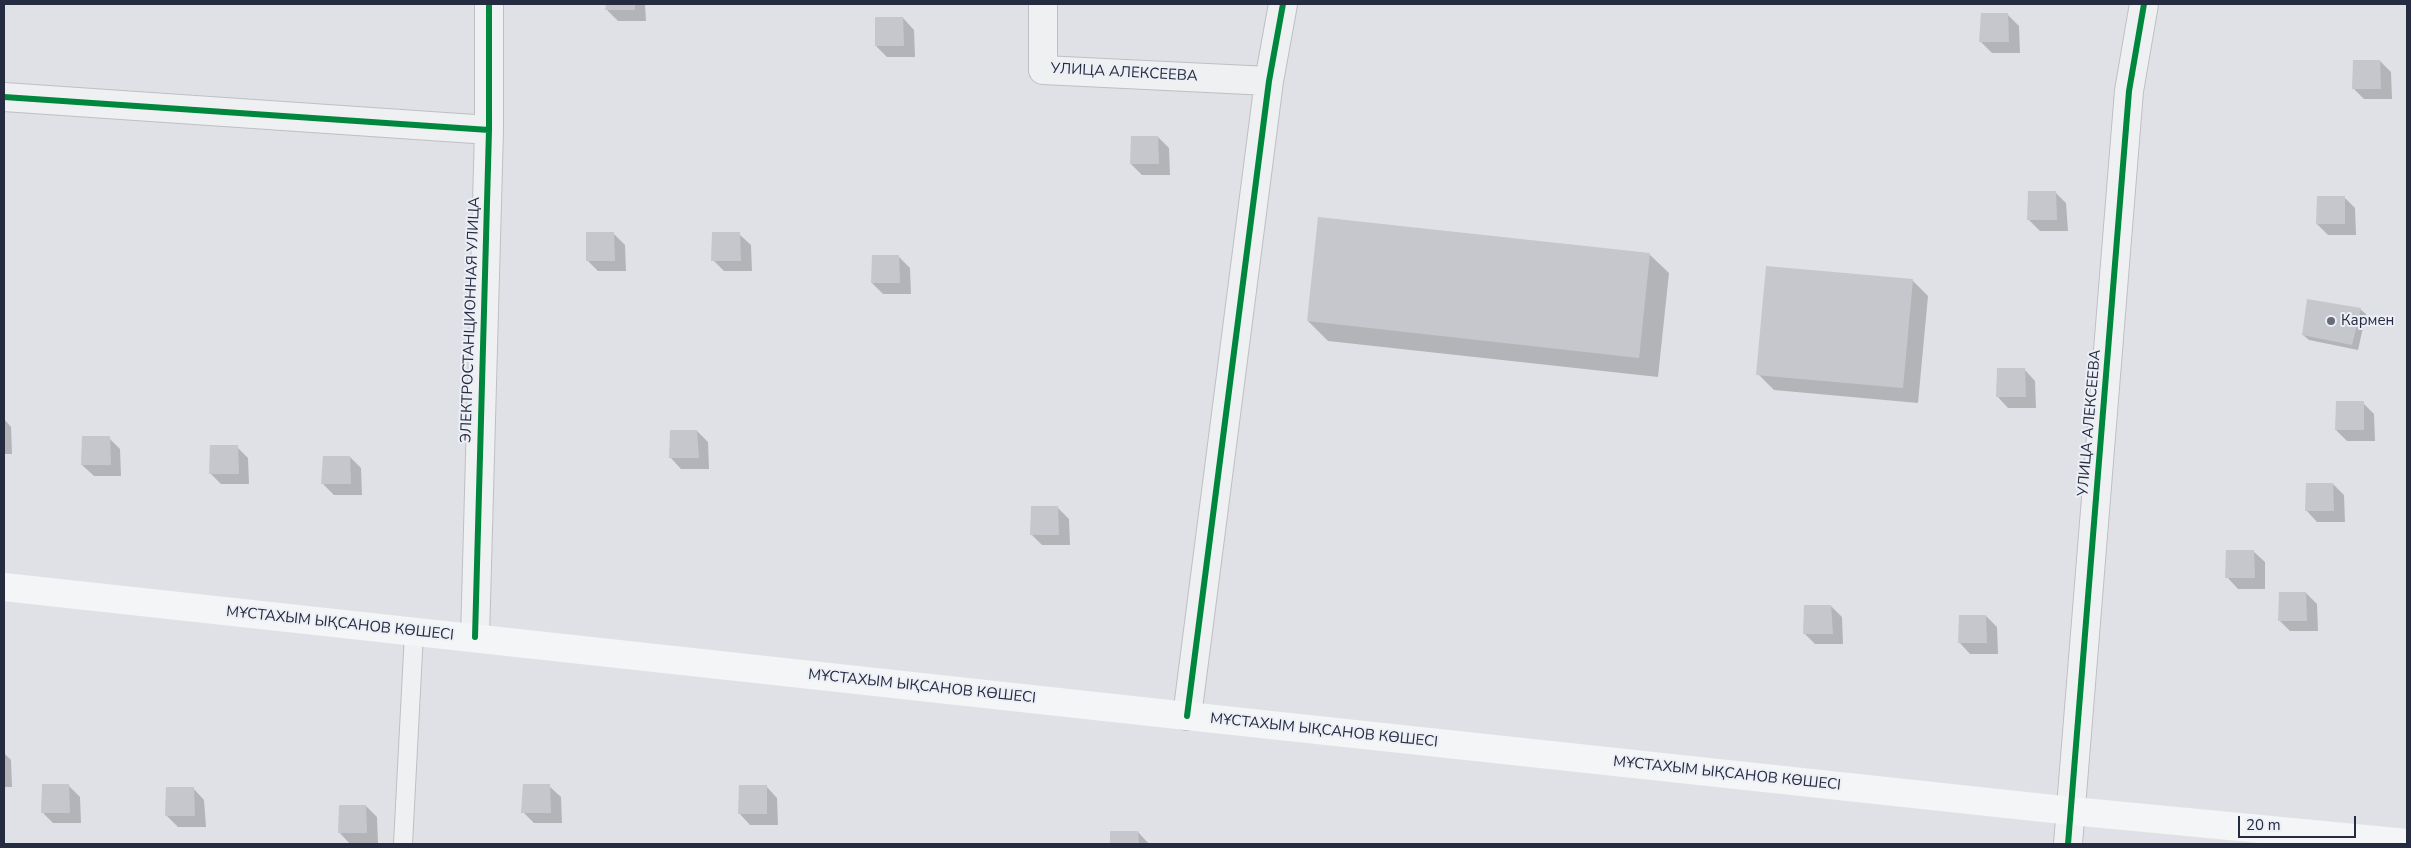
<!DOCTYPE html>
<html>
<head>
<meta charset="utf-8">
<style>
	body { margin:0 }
	#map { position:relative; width:2411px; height:848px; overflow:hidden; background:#e0e1e6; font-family:"Nunito Sans",sans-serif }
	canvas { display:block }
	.frame { position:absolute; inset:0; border:5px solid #252b40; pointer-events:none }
	.scale { position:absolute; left:2238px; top:816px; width:118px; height:22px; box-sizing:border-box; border:2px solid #252b40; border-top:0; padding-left:6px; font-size:15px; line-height:18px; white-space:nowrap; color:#252b40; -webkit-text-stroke:4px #edeff6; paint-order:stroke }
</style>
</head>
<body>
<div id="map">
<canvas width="2411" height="848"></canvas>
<div class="frame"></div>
<div class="scale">20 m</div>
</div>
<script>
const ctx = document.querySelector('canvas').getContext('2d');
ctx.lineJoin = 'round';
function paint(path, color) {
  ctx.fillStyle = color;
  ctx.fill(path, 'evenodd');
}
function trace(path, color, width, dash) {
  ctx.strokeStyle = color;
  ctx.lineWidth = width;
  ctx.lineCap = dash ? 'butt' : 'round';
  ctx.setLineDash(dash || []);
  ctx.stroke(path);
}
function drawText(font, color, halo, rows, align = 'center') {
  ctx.font = font + ' "Nunito Sans",sans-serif';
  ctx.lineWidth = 4;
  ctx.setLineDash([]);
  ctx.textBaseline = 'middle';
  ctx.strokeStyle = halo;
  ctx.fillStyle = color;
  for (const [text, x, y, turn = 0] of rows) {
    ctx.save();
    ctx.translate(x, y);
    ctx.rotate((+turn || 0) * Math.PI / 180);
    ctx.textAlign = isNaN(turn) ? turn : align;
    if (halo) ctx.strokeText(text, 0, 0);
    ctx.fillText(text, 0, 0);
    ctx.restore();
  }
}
paint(new Path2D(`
	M607,4H645L646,21H618L607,10Z
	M2008,15L2019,26L2020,53H1992L1981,42Z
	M903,18L914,30L915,57H887L876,46Z
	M2380,61L2391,72L2392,99H2364L2353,88Z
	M1158,137L1169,148L1170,175H1142L1131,164Z
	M2055,192L2066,203L2068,231H2040L2028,219Z
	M2344,197L2355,208L2356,235H2328L2317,224Z
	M614,234L625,245L626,271H598L587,260Z
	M739,234L751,245L752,271H724L713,260Z
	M1649,254L1669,273L1658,377L1328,341L1308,321Z
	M899,257L910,268L911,294H883L872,283Z
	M1912,280L1928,296L1918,403L1774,390L1758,374Z
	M2360,309L2366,314L2358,350L2309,340L2303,335Z
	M2024,369L2035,381L2036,408H2008L1997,396Z
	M2363,403L2374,414L2375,441H2347L2336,430Z
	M4,419L11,427L12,454H4Z
	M697,431L708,442L709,469H681L670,457Z
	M109,438L120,449L121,476H94L82,465Z
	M237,447L248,458L249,484H221L210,473Z
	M350,457L361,468L362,495H334L323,484Z
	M2333,484L2344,495L2345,522H2317L2306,510Z
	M1058,508L1069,519L1070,545H1042L1031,534Z
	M2253,551L2265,562V589H2238L2227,577Z
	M2306,593L2317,604L2318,631H2290L2279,620Z
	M1831,606L1842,617L1843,644H1815L1804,633Z
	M1986,616L1997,627L1998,654H1970L1959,642Z
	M4,753L11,760L12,787H4Z
	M69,786L80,797L81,823H53L42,812Z
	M549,786L561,797L562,823H534L523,812Z
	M766,786L777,798L778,825H750L739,813Z
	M193,788L204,800L206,827H178L166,815Z
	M366,806L377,817L378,844H350L339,832Z
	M1112,832H1138L1149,844H1111Z`), '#0003');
paint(new Path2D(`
	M606,4H635V10H605Z
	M1981,13H2008L2009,42H1979Z
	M875,17H903L904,46H875Z
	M2353,60H2380L2381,89H2352Z
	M1131,136H1158L1159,164H1130Z
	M2028,191H2056L2057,220H2027Z
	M2317,196H2345V224H2316Z
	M1318,217L1650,253L1639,358L1307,321Z
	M586,232H614L615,261H586Z
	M712,232H740L741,261H711Z
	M872,255H899L900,283H871Z
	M1766,266L1913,279L1903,388L1756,375Z
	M2307,299L2361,308L2352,345L2302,335Z
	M1997,368H2025L2026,397H1996Z
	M2336,401H2364V430H2335Z
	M670,430H697L699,458H669Z
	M82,436H110L111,465H81Z
	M210,445H238L239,474H209Z
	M323,456H350L351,484H321Z
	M2306,483H2333L2334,511H2305Z
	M1031,506H1058L1059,535H1030Z
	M2226,550H2254L2255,578H2225Z
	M2279,592H2306L2307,621H2278Z
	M1804,605H1831L1833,634H1803Z
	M1959,615H1986L1987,643H1958Z
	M42,784H69L70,813H41Z
	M523,784H550L551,813H521Z
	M739,785H767V814H738Z
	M166,787H194L195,816H165Z
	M339,805H366L367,833H338Z
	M1110,831H1138L1139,844H1110Z`), '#c6c7cd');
const service = new Path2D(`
	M403,844L414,633`);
const minor = new Path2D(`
	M1043,4V70L1269,81
	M4,97L489,130
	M475,637L489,130V4
	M1187,716L1269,81L1283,4
	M2068,844L2129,91L2144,4`);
trace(service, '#bebfc4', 20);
trace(minor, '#bebfc4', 30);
trace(service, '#eff0f2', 18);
trace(minor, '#eff0f2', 28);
trace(new Path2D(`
	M4,587L1187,716L2072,811L2407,843`), '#f4f5f6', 28);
trace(new Path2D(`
	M4,97L489,130
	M475,637L489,130V4
	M1187,716L1269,81L1283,4
	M2068,844L2129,91L2144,4`), '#00873e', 6);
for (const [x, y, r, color] of [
	[2331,321,5,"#666b7a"]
]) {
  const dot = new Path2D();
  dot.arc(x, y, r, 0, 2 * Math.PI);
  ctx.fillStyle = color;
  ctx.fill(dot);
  trace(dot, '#edeff6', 2);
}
drawText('15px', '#252b40', '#edeff6', [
	["УЛИЦА АЛЕКСЕЕВА",1124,73,3],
	["ЭЛЕКТРОСТАНЦИОННАЯ УЛИЦА",471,320,-88],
	["УЛИЦА АЛЕКСЕЕВА",2090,423,-85],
	["МҰСТАХЫМ ЫҚСАНОВ КӨШЕСІ",340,624,6],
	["МҰСТАХЫМ ЫҚСАНОВ КӨШЕСІ",922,687,6],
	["МҰСТАХЫМ ЫҚСАНОВ КӨШЕСІ",1324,731,6],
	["МҰСТАХЫМ ЫҚСАНОВ КӨШЕСІ",1727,774,6]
]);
drawText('15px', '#252b40', '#edeff6', [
	["Кармен",2341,321]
], 'left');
</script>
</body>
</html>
